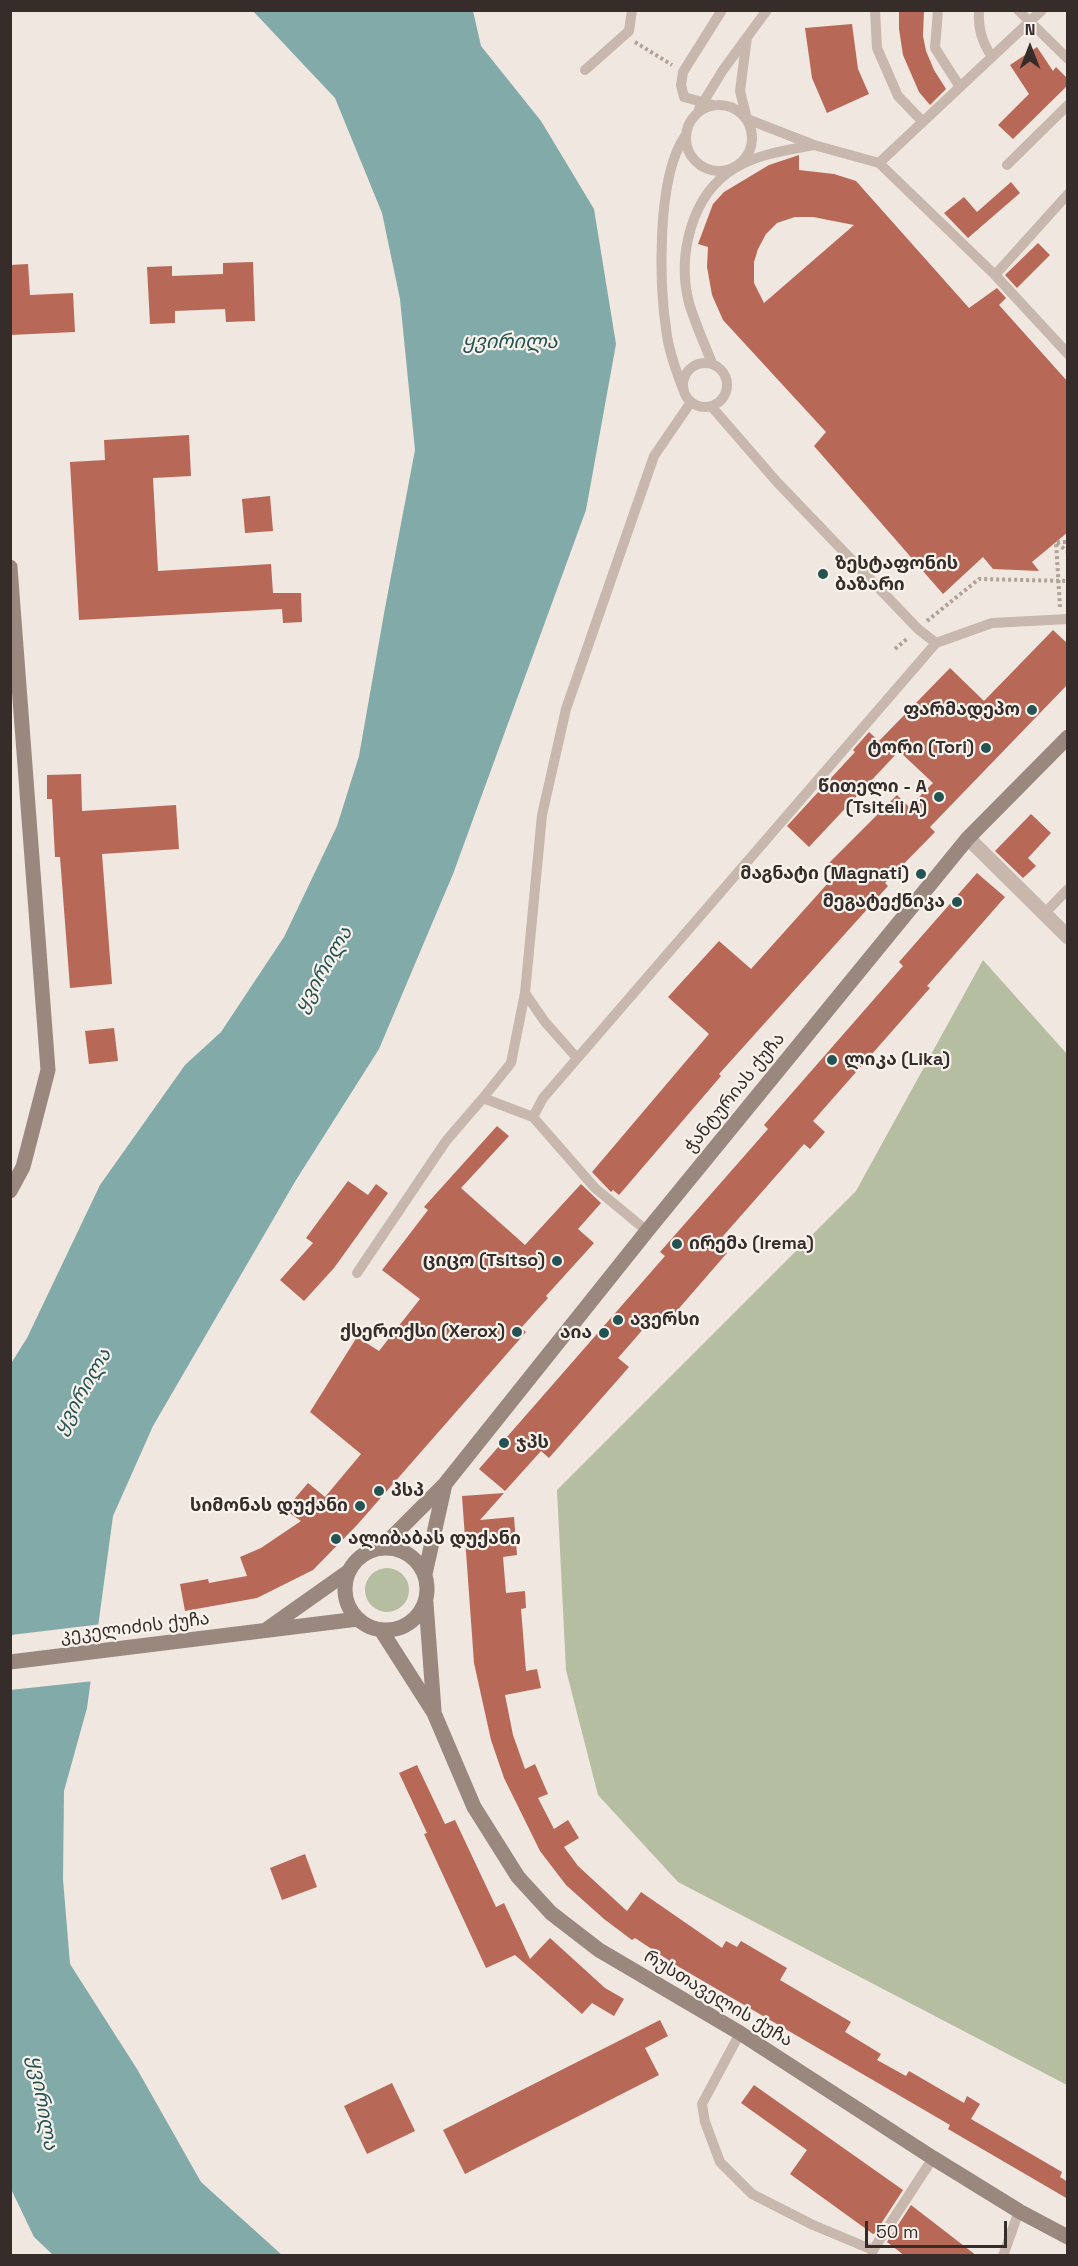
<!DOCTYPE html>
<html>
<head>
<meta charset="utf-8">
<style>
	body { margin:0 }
	#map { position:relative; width:1078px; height:2266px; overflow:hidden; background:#f0e7e0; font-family:"Space Grotesk",sans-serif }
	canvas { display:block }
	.frame { position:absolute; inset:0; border:12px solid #362d2a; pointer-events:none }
	.north { position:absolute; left:1000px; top:18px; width:60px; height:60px; -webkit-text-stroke:4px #f8f2ec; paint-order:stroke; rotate:0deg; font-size:16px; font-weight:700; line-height:24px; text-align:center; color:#362d2a }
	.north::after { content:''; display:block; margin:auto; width:21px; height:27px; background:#362d2a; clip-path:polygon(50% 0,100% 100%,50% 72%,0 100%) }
	.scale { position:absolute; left:865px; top:2221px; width:142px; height:27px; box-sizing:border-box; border:3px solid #362d2a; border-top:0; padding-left:8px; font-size:18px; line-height:21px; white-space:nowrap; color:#362d2a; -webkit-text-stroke:4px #f8f2ec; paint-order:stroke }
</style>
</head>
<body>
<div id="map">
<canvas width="1078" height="2266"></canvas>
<div class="frame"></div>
<div class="north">N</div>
<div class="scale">50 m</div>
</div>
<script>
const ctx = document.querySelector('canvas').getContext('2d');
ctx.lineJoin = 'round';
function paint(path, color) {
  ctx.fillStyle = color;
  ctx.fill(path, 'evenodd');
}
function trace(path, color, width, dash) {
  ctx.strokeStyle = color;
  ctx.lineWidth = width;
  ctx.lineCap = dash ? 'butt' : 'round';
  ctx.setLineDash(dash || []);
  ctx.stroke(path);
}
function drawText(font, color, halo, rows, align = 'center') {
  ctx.font = font + ' "Space Grotesk","Noto Sans Georgian",sans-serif';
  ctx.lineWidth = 4.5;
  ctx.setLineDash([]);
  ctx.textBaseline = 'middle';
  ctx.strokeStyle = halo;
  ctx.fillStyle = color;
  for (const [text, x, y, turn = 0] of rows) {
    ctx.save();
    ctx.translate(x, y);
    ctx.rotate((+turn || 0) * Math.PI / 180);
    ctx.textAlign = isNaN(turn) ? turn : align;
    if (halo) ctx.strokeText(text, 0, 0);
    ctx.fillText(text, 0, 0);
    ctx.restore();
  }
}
paint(new Path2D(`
	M983,960L1067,1054V2085L678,1882L598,1795L566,1670L557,1490L856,1191Z
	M365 1590a22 22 0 1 1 44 0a22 22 0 1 1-44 0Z`), '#b6bea1');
paint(new Path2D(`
	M253,11H473L481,46L541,121L594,209L616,344L586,510L453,874L379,1049L296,1180L153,1426L113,1516L87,1708L64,1791L63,1879L70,1964L137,2069L201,2182L282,2255H53L34,2237L11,2189L10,1365L27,1338L100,1185L185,1065L221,1032L284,937L337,826L359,756L385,608L415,450L400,299L382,213L335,98Z`), '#82aaa9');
paint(new Path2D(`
	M102,1624L94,1681L10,1690L11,1635Z`), '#f0e7e0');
paint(new Path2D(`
	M899,10H924L923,36L926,51L934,70L946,89L930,105L919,92L903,55L899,29Z
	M852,24L858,69L869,94L827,113L812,78L805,28Z
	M1037,47L1053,71L1056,67L1068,79V85L1013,139L998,125L1029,94L1010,65Z
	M799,155V170L834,174L856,181L969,308L997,288L1006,298L999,305L1068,382V532L1032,562L1039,571L993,569L983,557L943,594L814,446L826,432L723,320L712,295L707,267L708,247L698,244L713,204L724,192L769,165ZM795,217H813L854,225L764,303L754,283V262L758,249L766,234L777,223Z
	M1011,182L1020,193L968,238L944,213L964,197L977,212Z
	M1038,243L1050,255L1017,288L1005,275Z
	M253,262L255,321L226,322L225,309L175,311V323L150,324L147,267L172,266V276L223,274V263Z
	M28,264L30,295L73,293L75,332L10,335V265Z
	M189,435L191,476L153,478L158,571L271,564L273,593H301L302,622L283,623L282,609L79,620L70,462L105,460L104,440Z
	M270,496L273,531L245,533L242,499Z
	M1053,630L1068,644V684L930,827L935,832L885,883L888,886L719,1074L721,1076L619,1195L613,1190L611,1192L592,1172L709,1034L668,997L719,941L751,969L837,873L828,864L897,795L909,807L933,783L899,751L809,847L787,826L855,752L853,750L869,732L879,741L950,668L984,701Z
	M81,774L82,811L176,805L179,849L102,854L112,984L70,988L60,857H55L52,799H47V775Z
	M1031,814L1051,833L1028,858L1036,866L1023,878L995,851Z
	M977,873L1005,897L927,986L930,988L813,1121L825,1132L810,1149L804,1144L717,1243L727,1253L668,1321L658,1312L618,1358L629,1367L549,1458L541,1451L505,1491L479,1469L665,1256L660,1252L768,1129L764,1125L903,966L899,962Z
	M114,1028L118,1061L89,1064L85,1031Z
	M497,1126L509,1136L461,1188L525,1245L581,1184L601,1203L578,1229L594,1243L546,1296L548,1298L521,1328L526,1332L357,1525L313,1570L257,1598L185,1611L180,1584L208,1579L209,1583L247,1576L240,1557L261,1548L301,1521L285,1510L308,1483L325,1497L361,1454L310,1412L357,1337L379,1351L420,1299L382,1270L428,1210L424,1207Z
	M348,1181L368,1195L376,1184L388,1193L334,1268L304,1301L280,1280L313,1243L306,1238Z
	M504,1493L480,1520L514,1517L517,1555L503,1557L506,1593L525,1591L526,1608L521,1609L526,1671L537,1669L541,1688L505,1695L513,1735L525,1769L535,1764L548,1794L538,1798L554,1829L568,1820L579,1838L564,1847L578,1866L627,1911L641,1892L722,1948L726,1941L737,1947L741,1941L787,1968L780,1980L851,2022L845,2032L881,2054L877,2060L906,2076L909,2071L964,2103L967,2096L980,2104L971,2119L1062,2172L1060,2177L1068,2182V2199L948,2129L950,2125L679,1967L635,1938L632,1940L604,1919L566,1885L540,1851L504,1778L491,1740L474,1663L462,1496Z
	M417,1765L445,1824L455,1820L496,1907L504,1903L530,1959L550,1938L605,1988L624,1999L614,2016L592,2003L582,2014L515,1955L486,1968L424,1834L427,1833L399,1773Z
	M305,1854L317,1887L282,1900L270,1868Z
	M660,2020L668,2036L645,2048L659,2075L465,2174L443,2130Z
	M392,2083L415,2131L367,2154L344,2106Z
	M754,2085L903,2190L875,2233L873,2234L790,2174L807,2150L741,2103Z
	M911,2205L977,2256H905L887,2242Z`), '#b86856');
trace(new Path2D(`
	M635,42L672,65
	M1057,543L1068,552
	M1060,607L1056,542H1068
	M927,621L979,579L1068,581
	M895,649L908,638`), '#b3a197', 4, [3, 3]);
trace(new Path2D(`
	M875,10L877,48L898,96L923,122
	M938,10L935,48L960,87
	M979,10C978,29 982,42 992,57
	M1018,10L1068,59
	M747,37L740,91L747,119L814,145L879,163L995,275L1068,354
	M585,70L629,31L632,10
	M686 138a33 33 0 1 1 66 0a33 33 0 1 1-66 0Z
	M713,105L684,97L681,85L683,72L722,10
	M699,109L723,70L767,10
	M879,163L1042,10
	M1007,165L1068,105
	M995,275L1068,194
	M683 385a22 22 0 1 1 44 0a22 22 0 1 1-44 0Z
	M712,363C704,343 695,323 689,303C677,256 691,194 735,168C758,154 788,150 814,145
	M683,389C676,371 670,354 667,336C659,286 656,178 685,136
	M711,406L777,482L918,629L936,643
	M1044,914L1068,889
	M577,1058L545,1022L525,993L542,815L566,709L654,456L691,402
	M483,1098L511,1063L525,993
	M647,1231L595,1188L533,1117L543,1098L936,643L992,623L1068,619
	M357,1273L446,1141L483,1098L533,1117
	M740,2033L702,2104L705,2122L720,2162L752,2194L813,2225L873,2250
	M872,2256L873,2250L933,2158
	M1003,2256L1019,2211`), '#c7b7ad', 10);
trace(new Path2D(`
	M968,838L1068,937`), '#c7b7ad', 15);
trace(new Path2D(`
	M10,567L48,1070L23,1167L10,1191
	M345 1589a41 41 0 1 1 82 0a41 41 0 1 1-82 0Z
	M381,1548L445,1484L647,1231L968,838L1068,737
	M425,1574L445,1484
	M426,1603L434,1710
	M267,1629L349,1571
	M381,1630L434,1713L474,1807L518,1877L551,1913L599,1950L740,2033L933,2158L1019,2211L1068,2237
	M10,1662L358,1619`), '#9a877e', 15);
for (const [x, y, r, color] of [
	[823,574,6,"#255353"],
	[1032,710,6,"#255353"],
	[986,748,6,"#255353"],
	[939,797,6,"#255353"],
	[921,874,6,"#255353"],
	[957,902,6,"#255353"],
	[832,1060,6,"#255353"],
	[677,1244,6,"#255353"],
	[557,1261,6,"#255353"],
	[618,1320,6,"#255353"],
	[517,1332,6,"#255353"],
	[604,1333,6,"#255353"],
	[504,1443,6,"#255353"],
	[379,1491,6,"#255353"],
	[360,1506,6,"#255353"],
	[336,1539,6,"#255353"]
]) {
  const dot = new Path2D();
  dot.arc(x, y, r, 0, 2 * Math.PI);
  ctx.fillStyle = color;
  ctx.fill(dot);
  trace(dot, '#f8f2ec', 2);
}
drawText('bold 18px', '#362d2a', '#f8f2ec', [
	["ზესტაფონის",835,564,"left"],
	["ბაზარი",835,585,"left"],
	["ფარმადეპო",1020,710],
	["ტორი (Tori)",974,748],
	["წითელი - A",927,787],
	["(Tsiteli A)",927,808],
	["მაგნატი (Magnati)",909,874],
	["მეგატექნიკა",945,902],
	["ლიკა (Lika)",844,1060,"left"],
	["ირემა (Irema)",689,1244,"left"],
	["ციცო (Tsitso)",545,1261],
	["ავერსი",630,1320,"left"],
	["ქსეროქსი (Xerox)",505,1332],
	["აია",592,1333],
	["ჯპს",516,1443,"left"],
	["პსპ",391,1491,"left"],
	["სიმონას დუქანი",348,1506],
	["ალიბაბას დუქანი",348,1539,"left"]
], 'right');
drawText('18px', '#362d2a', '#f8f2ec', [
	["ჭანტურიას ქუჩა",735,1093,-51],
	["კეკელიძის ქუჩა",135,1628,-7],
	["რუსთაველის ქუჩა",718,1999,31]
]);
drawText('italic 20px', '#255353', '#f8f2ec', [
	["ყვირილა",510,343],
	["ყვირილა",324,970,-60],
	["ყვირილა",83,1392,-60],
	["ყვირილა",42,2103,80]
]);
</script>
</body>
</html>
